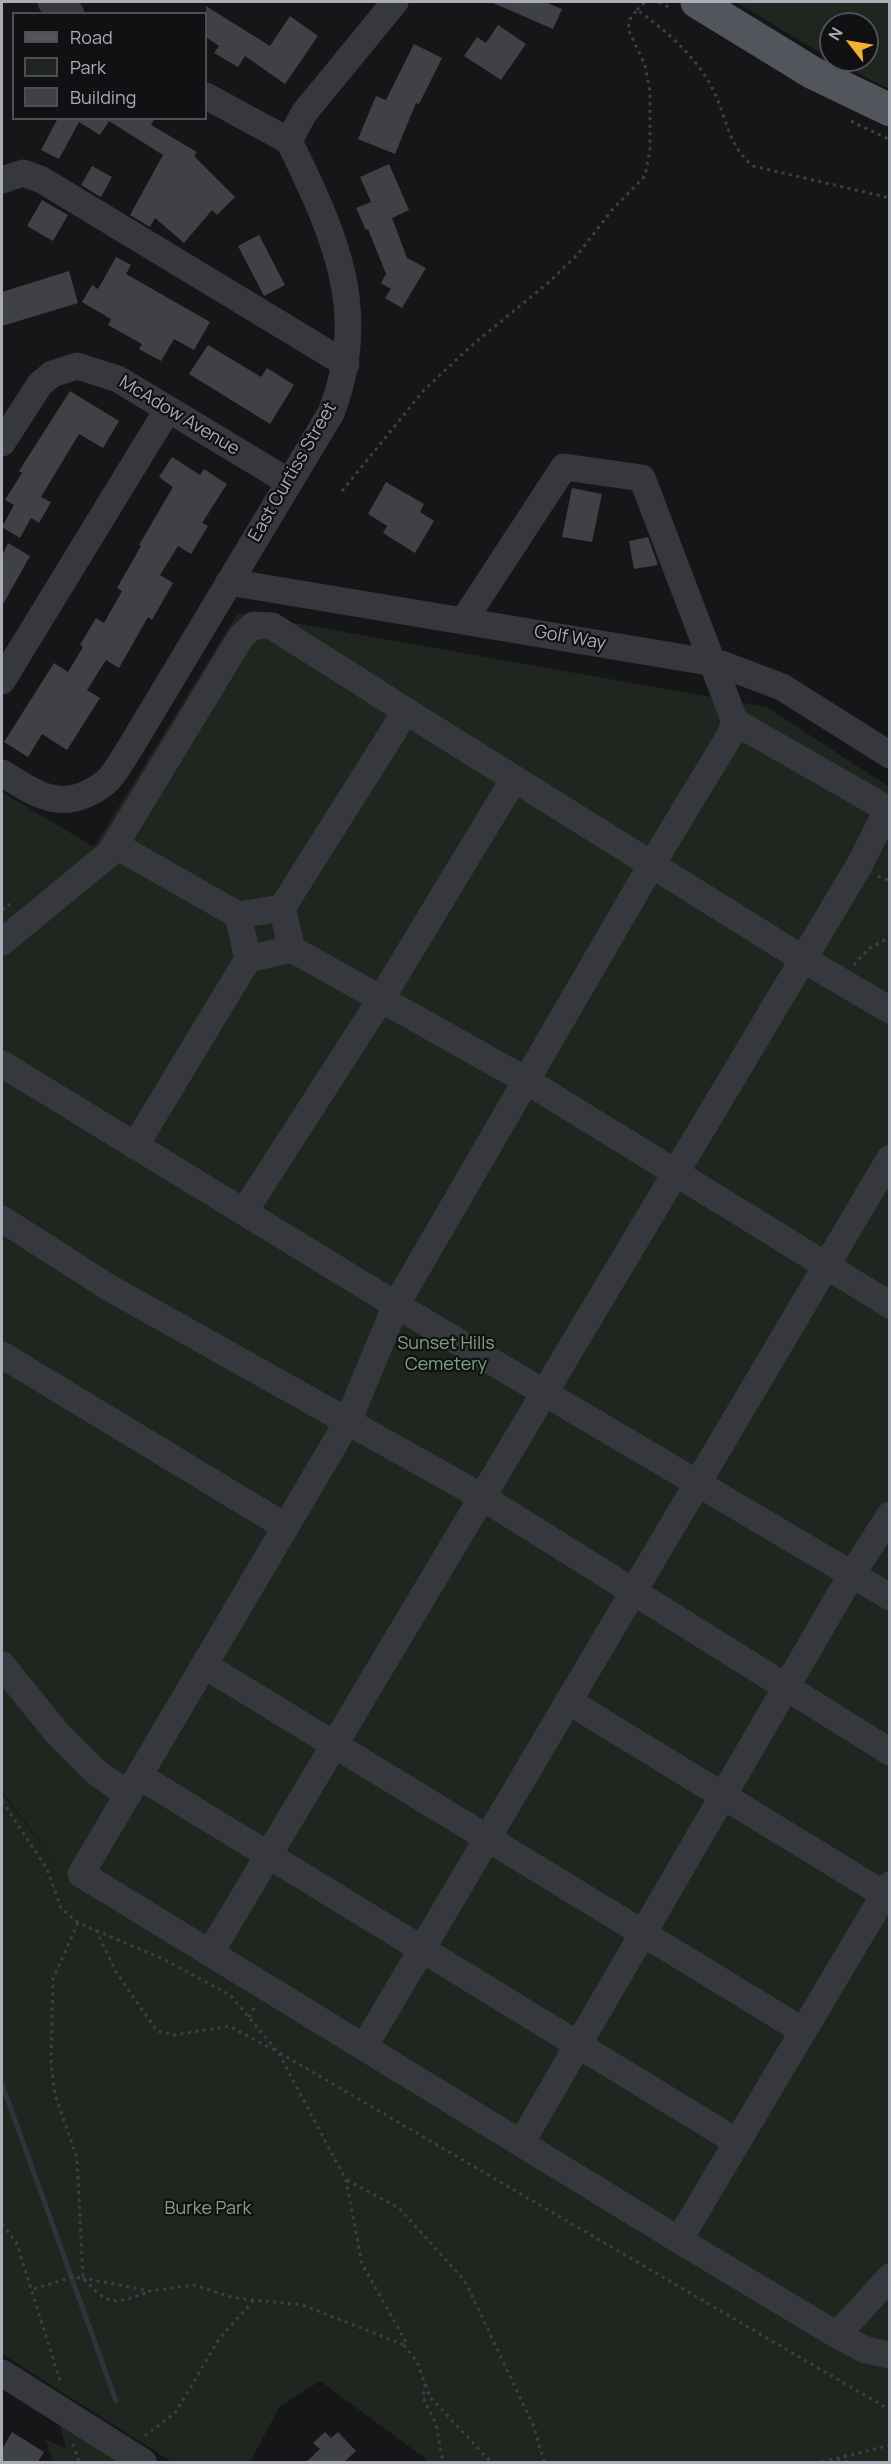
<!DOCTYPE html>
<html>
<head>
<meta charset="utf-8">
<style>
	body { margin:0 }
	#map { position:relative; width:891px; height:2464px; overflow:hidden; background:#161618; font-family:Manrope,sans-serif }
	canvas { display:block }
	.frame { position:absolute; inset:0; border:3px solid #a8adb8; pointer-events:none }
	.legend { position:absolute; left:12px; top:12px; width:195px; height:108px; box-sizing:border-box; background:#111113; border:2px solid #4d4f55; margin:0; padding:8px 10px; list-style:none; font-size:18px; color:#a8adb8 }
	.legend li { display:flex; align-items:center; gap:12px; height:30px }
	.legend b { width:30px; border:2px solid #4d4f55 }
	.north { position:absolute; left:819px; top:12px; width:60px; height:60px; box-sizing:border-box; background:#111113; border:2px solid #4d4f55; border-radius:50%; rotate:301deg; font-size:16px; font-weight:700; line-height:24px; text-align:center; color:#a8adb8 }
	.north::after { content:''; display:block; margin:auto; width:21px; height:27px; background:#f2b134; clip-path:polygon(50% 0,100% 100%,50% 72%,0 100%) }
</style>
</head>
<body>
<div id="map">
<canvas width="891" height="2464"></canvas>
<div class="frame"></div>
<ul class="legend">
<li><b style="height:8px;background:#53555c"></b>Road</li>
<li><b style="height:16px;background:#1e261f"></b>Park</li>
<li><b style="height:16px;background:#404145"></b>Building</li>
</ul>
<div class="north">N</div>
</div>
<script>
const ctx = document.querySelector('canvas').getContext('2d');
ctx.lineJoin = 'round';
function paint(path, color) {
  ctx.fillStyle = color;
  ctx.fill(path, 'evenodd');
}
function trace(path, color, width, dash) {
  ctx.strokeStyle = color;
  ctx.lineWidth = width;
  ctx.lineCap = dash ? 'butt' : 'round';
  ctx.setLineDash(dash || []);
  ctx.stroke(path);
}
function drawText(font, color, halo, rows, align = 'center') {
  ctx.font = font + ' Manrope,sans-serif';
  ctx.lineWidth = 4.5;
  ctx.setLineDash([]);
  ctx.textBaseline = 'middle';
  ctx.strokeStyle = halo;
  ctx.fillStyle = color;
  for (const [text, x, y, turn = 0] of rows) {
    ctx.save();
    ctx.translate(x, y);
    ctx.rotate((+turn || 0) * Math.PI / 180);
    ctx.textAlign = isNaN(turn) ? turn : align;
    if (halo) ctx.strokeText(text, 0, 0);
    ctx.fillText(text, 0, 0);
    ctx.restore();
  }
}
paint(new Path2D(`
	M736,2H889V89L832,60H867V24H831V59Z
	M238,613L767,707L889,787V2462H424L426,2459L320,2381L280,2406L250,2462H172L2,2354V1793L71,1884L2,1791V792L94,847Z
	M59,2422L118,2462H53L45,2439L66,2449Z`), '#1e261f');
trace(new Path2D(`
	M2,2084L116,2401`), '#2c353c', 5);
paint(new Path2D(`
	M491,2H545L562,9L553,29Z
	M206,6L270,46L290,16L318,36L285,84L245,56L238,67L214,53L219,46L206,37Z
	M498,25L526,44L501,80L464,56L477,37L486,43Z
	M414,44L442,58L419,104L416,103L395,154L358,139L376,96L386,100Z
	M58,118H155L151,125L197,152L194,156L235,197L217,215L212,210L184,243L155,218L150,227L130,215L163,155L109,121L100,135L79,122L59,159L41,150Z
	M389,164L409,210L392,218L407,258L426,268L402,308L385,298L391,289L381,283L386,274L368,229L366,230L356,208L371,202L360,177Z
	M92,166L112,177L101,197L81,185Z
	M42,200L68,215L53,241L27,226Z
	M259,235L285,285L264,296L238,246Z
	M116,257L131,265L126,274L210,322L194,350L174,339L161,361L139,349L142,344L108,325L111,319L82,302L92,285L98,289Z
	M69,271L78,303L2,326V292Z
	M208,345L261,377L267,368L294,385L270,424L189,374Z
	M70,391L119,421L103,448L79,434L41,497L51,502L39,523L31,518L20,538L2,527L14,505L5,500L22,473L19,471Z
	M172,457L200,475L204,469L227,484L202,523L208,526L191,554L178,546L160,575L173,583L152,620L148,617L119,668L106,660L87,690L100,698L67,750L42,734L28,757L4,742L54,663L68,672L83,647L80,645L96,618L104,623L122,591L117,588L141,546L139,545L173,487L159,477Z
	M386,482L424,504L420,512L434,521L415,553L383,533L387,526L368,514Z
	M572,488L602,494L592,542L562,537Z
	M648,537L658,565L634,569L629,541Z
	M8,543L30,556L2,606V556Z
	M12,2432L44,2452L37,2463H2V2449Z
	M325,2432L331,2438L338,2432L356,2451L343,2463H305L320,2449L313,2443Z`), '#404145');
trace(new Path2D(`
	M659,2L672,9
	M637,10L645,2
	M851,121L890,140
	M342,491L424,390L471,346L548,283L578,254L612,210L645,176L650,150V92L645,65L628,29L630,19L637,10C666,30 701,61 715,94C727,120 729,147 753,166L890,198
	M878,876L890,881
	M2,910L10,904
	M854,965L868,949L890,937
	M2,1801L47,1869L61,1908L78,1923
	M96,1930L116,1972L157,2031L175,2035L229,2026L274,2050
	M249,2017L255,2006
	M280,2053L890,2410
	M347,2180L399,2208L465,2281L534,2427L544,2462
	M2,2224L17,2244L61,2384
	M84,2279C109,2307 115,2304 148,2292
	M34,2289L73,2277L83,2278L77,2158L55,2095L51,2064L53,1979L78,1923L163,1959L230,1995L278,2052L346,2180L362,2264L406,2342L404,2345L303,2305L235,2298L194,2285L150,2291L83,2278
	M404,2345L417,2362L430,2397L491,2462
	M425,2384L423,2398L436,2424L443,2462
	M145,2436L176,2412L219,2339L254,2300
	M73,2444L79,2462
	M837,2460L850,2462
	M822,2462L890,2445`), '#3d3f44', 3, [3, 4.5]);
trace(new Path2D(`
	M51,2L71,14
	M206,96L289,141
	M2,180L23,173L42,180L346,364
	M2,443L40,384L52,374L77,366L118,379L289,482
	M229,582L721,664L782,687L890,755
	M2,681L168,409
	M2,773C39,796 64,814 105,783C115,775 123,758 130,748L331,413C371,310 334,234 289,141L304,113L395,2
	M115,845L238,915
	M282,908L238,915L248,959L292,949
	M2,942L110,853L241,637L254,625L272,626L406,711
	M890,1010L803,959L406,711L282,908L292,949L527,1081L890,1305
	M2,1064L396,1305L652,864L729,737L735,722
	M135,1146L248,959
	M244,1212L381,999L514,779
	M2,1219L108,1287L477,1494L890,1752
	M2,1355L286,1527
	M890,1597L396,1305L348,1421L81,1874L679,2240L890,1885
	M2,1665L57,1733L95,1771L128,1795
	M204,1665L803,2031
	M568,1701L890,1898
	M139,1776L737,2142
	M210,1953L860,864L884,816L882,806L735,722L642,478L564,467L464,620
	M364,2047L890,1158
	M521,2143L852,1574L890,1515
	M679,2240L837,2335L866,2350L890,2355
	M837,2335L890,2277
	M2,2373L143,2462`), '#37383d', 27);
trace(new Path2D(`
	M697,2L813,73L890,110`), '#53555c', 33);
drawText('18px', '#a8adb8', '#111113', [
	["McAdow Avenue",179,416,31],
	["East Curtiss Street",293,472,-60],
	["Golf Way",570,638,10]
]);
drawText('18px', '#7fa381', '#111113', [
	["Sunset Hills",446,1344],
	["Cemetery",446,1365],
	["Burke Park",208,2209]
]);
</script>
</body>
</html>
